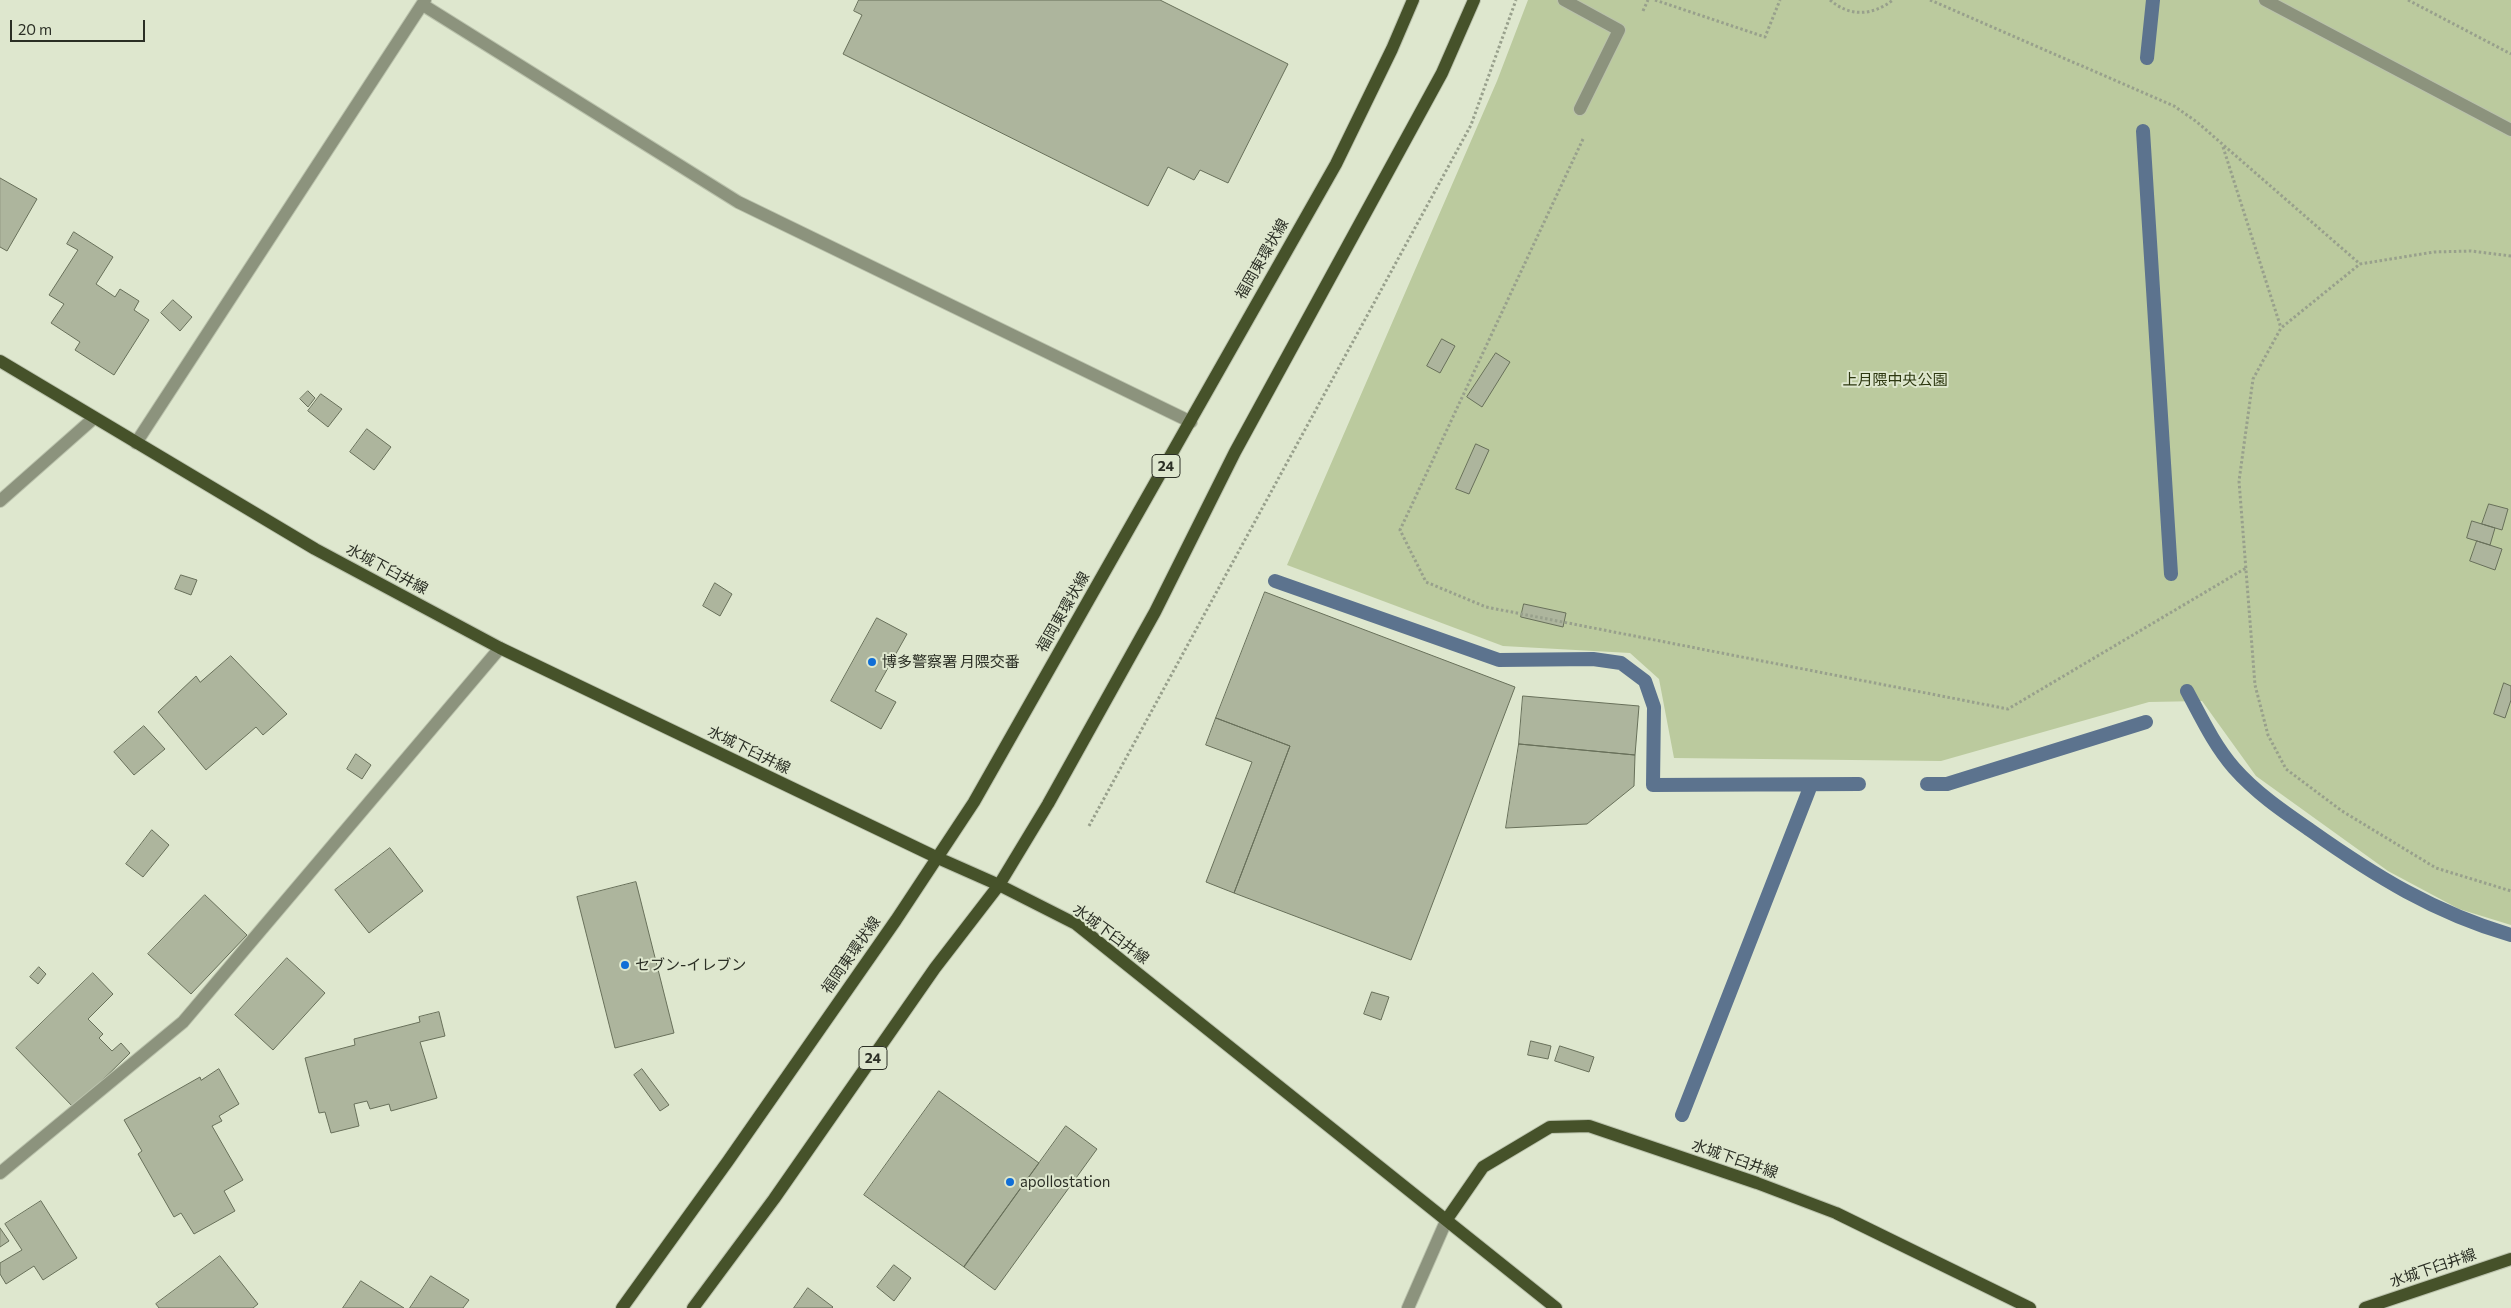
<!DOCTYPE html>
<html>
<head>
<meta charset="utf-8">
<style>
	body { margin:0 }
	#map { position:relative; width:2511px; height:1308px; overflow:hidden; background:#dee7ce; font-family:Commissioner,sans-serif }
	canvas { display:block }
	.scale { position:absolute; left:10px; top:20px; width:135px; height:22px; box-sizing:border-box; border:2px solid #2b2f25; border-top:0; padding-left:6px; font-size:15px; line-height:18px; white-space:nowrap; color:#2b2f25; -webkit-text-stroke:4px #dee7ce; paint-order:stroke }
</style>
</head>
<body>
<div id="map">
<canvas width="2511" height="1308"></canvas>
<div class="scale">20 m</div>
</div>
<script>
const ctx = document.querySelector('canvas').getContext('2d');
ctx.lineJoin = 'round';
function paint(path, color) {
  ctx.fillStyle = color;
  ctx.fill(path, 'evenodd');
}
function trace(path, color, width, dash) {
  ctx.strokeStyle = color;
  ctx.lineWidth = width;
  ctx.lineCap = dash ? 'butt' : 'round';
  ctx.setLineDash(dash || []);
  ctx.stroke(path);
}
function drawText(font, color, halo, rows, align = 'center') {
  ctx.font = font + ' Commissioner,"Noto Sans JP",sans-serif';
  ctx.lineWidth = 4;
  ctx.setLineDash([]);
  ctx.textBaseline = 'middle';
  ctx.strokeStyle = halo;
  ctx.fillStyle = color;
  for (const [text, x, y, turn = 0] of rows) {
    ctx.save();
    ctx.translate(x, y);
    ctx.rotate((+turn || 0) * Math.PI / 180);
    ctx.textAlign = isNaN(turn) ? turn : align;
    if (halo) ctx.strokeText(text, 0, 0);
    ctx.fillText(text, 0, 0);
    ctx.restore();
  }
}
paint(new Path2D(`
	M1528,0H2511V925L2459,909L2388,871L2256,776L2202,701L2149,702L1941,761L1674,758L1659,679L1630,653L1503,646L1287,565L1497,81Z`), '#bbca9e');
trace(new Path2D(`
	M2147,58L2153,0
	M2143,131L2171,574
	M1275,581L1499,660L1593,659L1621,663L1645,681L1654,707L1653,785L1859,784
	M2187,691C2201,717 2214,745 2234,768C2256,793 2284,812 2310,830C2375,876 2435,913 2511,935
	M1927,784H1947L2146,722
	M1682,1115L1811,785`), '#5c738e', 14);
const building = new Path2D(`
	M859,0H1160L1288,64L1228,183L1200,170L1194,180L1168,167L1148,206L843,54L862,15L854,11Z
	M0,178L37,199L7,251L0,247Z
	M74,232L113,257L96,284L115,297L120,289L139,301L134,310L149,320L114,375L75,350L80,342L51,323L64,304L49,295L78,250L67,244Z
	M173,300L192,317L180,331L161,313Z
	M1442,339L1455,346L1440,373L1427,366Z
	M1496,353L1510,362L1482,407L1467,397Z
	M308,391L315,398L308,407L300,399Z
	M321,394L342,409L328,427L308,411Z
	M367,429L391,447L374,470L350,452Z
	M1476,444L1489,450L1469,494L1456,489Z
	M2489,504L2508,509L2502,530L2482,524Z
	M2472,521L2495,528L2490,545L2467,538Z
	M2477,541L2502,549L2495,570L2470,561Z
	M181,575L197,580L191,595L175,589Z
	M715,583L732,594L720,616L703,606Z
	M1265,592L1515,687L1411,960L1234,893L1290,746L1216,718Z
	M1524,604L1566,613L1563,627L1521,617Z
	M877,618L907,634L875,691L896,702L881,729L831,701Z
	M231,656L287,714L263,735L256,727L206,770L158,712L196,676L200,682Z
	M2504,683L2511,686V700L2505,718L2494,714Z
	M1523,696L1639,706L1635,755L1519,744Z
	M1216,718L1290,746L1234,893L1206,882L1252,762L1206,745Z
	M144,726L165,749L134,775L114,752Z
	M1519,744L1635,755L1634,786L1587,824L1506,828Z
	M356,754L371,765L362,779L347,769Z
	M152,830L169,845L143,877L126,864Z
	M390,848L423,891L369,933L335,890Z
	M636,882L674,1033L615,1048L577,897Z
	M205,895L247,935L191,994L148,954Z
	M287,958L325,993L273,1050L235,1015Z
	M39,967L46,974L38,984L30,977Z
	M93,973L113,994L88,1019L103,1034L99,1038L112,1051L121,1043L130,1053L74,1108L16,1048Z
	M1372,992L1389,997L1381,1020L1364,1014Z
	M439,1012L445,1036L420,1042L437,1098L391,1111L389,1104L370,1109L367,1101L354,1104L359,1126L331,1133L325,1112L319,1113L305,1058L355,1045L354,1039L420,1022L419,1017Z
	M1531,1041L1551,1046L1548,1059L1528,1055Z
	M1560,1046L1594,1057L1589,1072L1555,1061Z
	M219,1069L239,1104L219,1116L222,1121L212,1126L243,1180L224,1191L235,1211L194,1234L181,1213L174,1217L138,1154L142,1151L124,1120L200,1077L201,1080Z
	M642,1069L669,1105L660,1111L634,1075Z
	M939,1091L1039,1163L964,1267L864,1195Z
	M1066,1126L1097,1149L995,1290L964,1267Z
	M41,1201L77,1258L43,1280L34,1266L6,1284L0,1274V1263L22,1250L5,1224Z
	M0,1228L9,1241L0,1247Z
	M220,1256L258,1304L253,1308H159L156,1304Z
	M894,1265L911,1278L894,1301L877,1287Z
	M431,1276L469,1300L463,1308H410Z
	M361,1281L404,1308H343Z
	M808,1288L833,1307L832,1308H794Z`);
paint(building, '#adb59d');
trace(building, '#68705a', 1);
const minor = new Path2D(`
	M1564,0L1619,30L1580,109
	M2265,0L2511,130
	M423,5L738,202L1191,422
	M136,443L425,0
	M0,501L94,418
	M0,1173L183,1022L500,648
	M1408,1308L1447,1219`);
const major = new Path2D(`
	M0,361L315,549L500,648L938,858L999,885L1076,924L1556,1308
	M1447,1219L1483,1167L1550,1127L1589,1126L1757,1183L1836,1213L2030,1308
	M622,1308L728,1161L896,920L974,802L1336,164L1392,49L1413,0
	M693,1308L774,1199L935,968L999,885L1048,804L1155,612L1235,452L1442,73L1474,0
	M2365,1308L2511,1259`);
trace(minor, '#bac2ac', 14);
trace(major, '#bac2ac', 14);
trace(new Path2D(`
	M1655,0L1765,37L1780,0
	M1830,0C1850,17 1872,16 1893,0
	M1930,0L2174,106L2197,122L2360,264
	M2408,0L2511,54
	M1643,11L1648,0
	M1583,139L1400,530L1426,582L1486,607L2008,709L2246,568
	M2223,147L2281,328
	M2511,256L2471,251L2434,252L2360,264L2281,328L2253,379L2239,481L2255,685L2268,735L2286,769L2342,811L2436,868L2511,891
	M1089,826L1471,125L1516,0`), '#98a08c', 3, [2.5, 2.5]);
trace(minor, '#8c937d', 12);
trace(major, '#46522a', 12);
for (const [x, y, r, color] of [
	[872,662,5,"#106ed7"],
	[625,965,5,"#106ed7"],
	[1010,1182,5,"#106ed7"]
]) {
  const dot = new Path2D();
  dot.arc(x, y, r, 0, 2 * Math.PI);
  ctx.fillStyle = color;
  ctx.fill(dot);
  trace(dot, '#dee7ce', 2);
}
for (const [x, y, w] of [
	[1166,466,28],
	[873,1058,28]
]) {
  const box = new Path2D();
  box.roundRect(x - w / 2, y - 11.5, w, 23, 4);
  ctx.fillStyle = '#dee7ce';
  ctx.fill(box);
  trace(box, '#2b2f25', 1);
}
drawText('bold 14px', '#2b2f25', null, [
	["24",1166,466],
	["24",873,1058]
]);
drawText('15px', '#2b2f25', '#dee7ce', [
	["福岡東環状線",1262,259,-60],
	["水城下臼井線",387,569,28],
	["福岡東環状線",1063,612,-60],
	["水城下臼井線",749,750,26],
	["水城下臼井線",1111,934,36],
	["福岡東環状線",851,955,-55],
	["水城下臼井線",1735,1159,19],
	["水城下臼井線",2433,1268,-19]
]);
drawText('15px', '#2d3810', '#dee7ce', [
	["上月隈中央公園",1895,380]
]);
drawText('15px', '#2b2f25', '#dee7ce', [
	["博多警察署 月隈交番",882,662],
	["セブン-イレブン",635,965],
	["apollostation",1020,1182]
], 'left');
</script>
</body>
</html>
